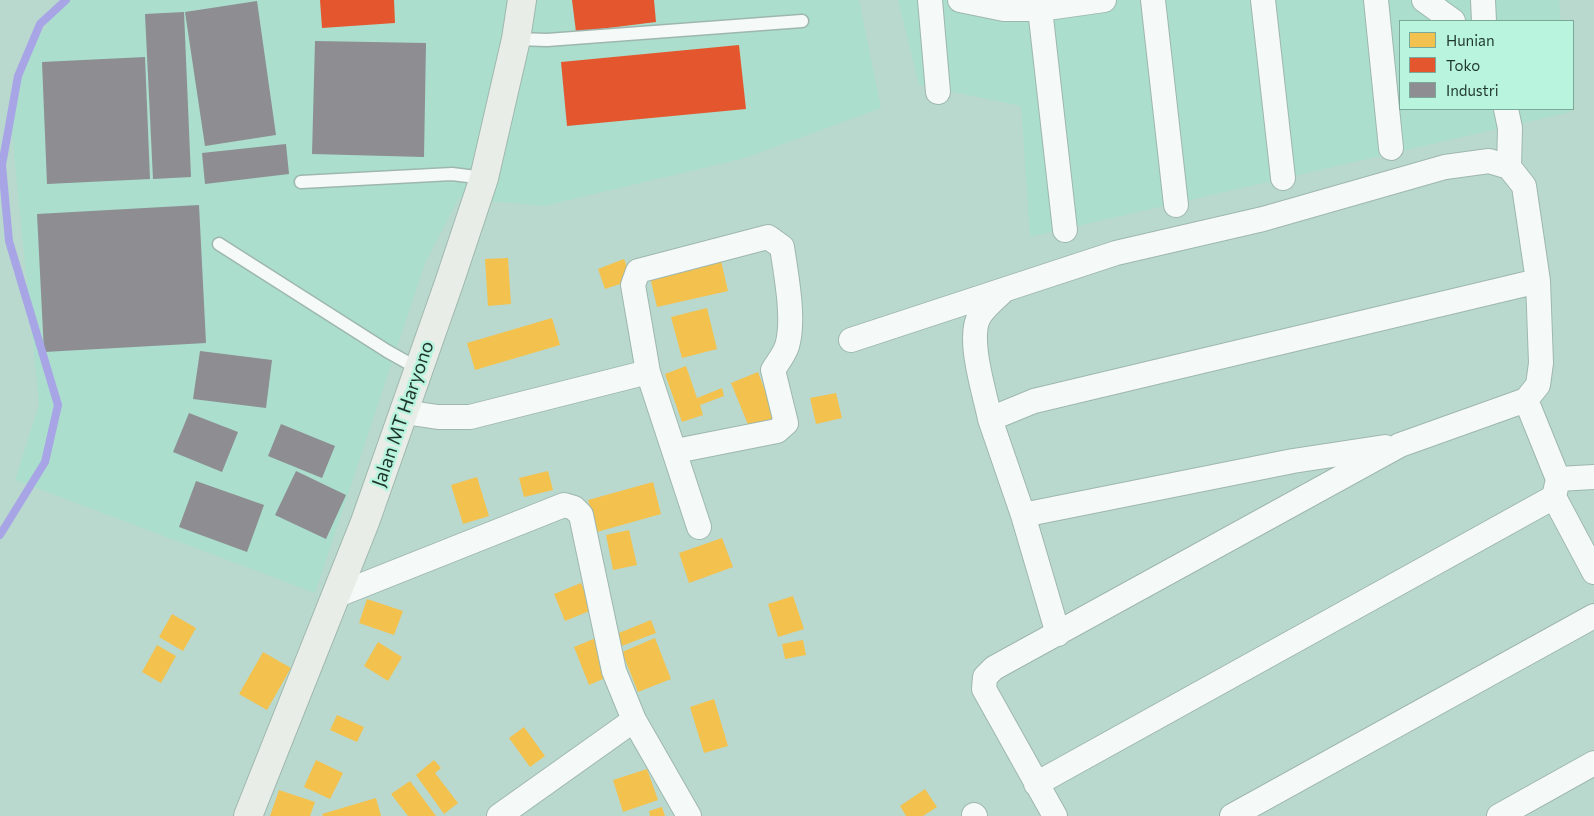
<!DOCTYPE html>
<html>
<head>
<meta charset="utf-8">
<style>
	body { margin:0 }
	#map { position:relative; width:1594px; height:816px; overflow:hidden; background:#bad9ce; font-family:Commissioner,sans-serif }
	canvas { display:block }
	.legend { position:absolute; left:1399px; top:20px; width:175px; height:90px; box-sizing:border-box; background:#b9f4df; border:1px solid #7ba898; margin:0; padding:6px 9px; list-style:none; font-size:15px; color:#1f362e }
	.legend li { display:flex; align-items:center; gap:10px; height:25px }
	.legend b { width:25px; border:1px solid #7ba898 }
</style>
</head>
<body>
<div id="map">
<canvas width="1594" height="816"></canvas>
<ul class="legend">
<li><b style="height:14px;background:#f2c14e"></b>Hunian</li>
<li><b style="height:14px;background:#e4572e"></b>Toko</li>
<li><b style="height:14px;background:#8d8d92"></b>Industri</li>
</ul>
</div>
<script>
const ctx = document.querySelector('canvas').getContext('2d');
ctx.lineJoin = 'round';
function paint(path, color) {
  ctx.fillStyle = color;
  ctx.fill(path, 'evenodd');
}
function trace(path, color, width, dash) {
  ctx.strokeStyle = color;
  ctx.lineWidth = width;
  ctx.lineCap = dash ? 'butt' : 'round';
  ctx.setLineDash(dash || []);
  ctx.stroke(path);
}
function drawText(font, color, halo, rows, align = 'center') {
  ctx.font = font + ' Commissioner,sans-serif';
  ctx.lineWidth = 5;
  ctx.setLineDash([]);
  ctx.textBaseline = 'middle';
  ctx.strokeStyle = halo;
  ctx.fillStyle = color;
  for (const [text, x, y, turn = 0] of rows) {
    ctx.save();
    ctx.translate(x, y);
    ctx.rotate((+turn || 0) * Math.PI / 180);
    ctx.textAlign = isNaN(turn) ? turn : align;
    if (halo) ctx.strokeText(text, 0, 0);
    ctx.fillText(text, 0, 0);
    ctx.restore();
  }
}
paint(new Path2D(`
	M65,0H859L881,108L745,158L544,206L459,198L425,263L315,593L15,480L39,404L9,105L28,50Z
	M898,0H1559L1561,21H1400V109H1570L1571,112L1030,237L1021,106L919,85Z`), '#abdecc');
paint(new Path2D(`
	M508,258L511,304L488,306L485,259Z
	M624,259L632,280L605,289L598,269Z
	M721,261L728,291L657,307L650,277Z
	M707,308L717,349L682,358L671,317Z
	M552,318L560,345L475,370L467,343Z
	M686,366L697,398L722,388L724,396L700,405L703,415L682,422L665,374Z
	M758,372L777,422L751,432L731,383Z
	M836,393L842,418L816,424L810,398Z
	M548,471L553,490L524,497L519,478Z
	M477,477L489,516L463,524L451,485Z
	M653,482L661,514L597,532L588,500Z
	M629,530L637,565L613,570L606,535Z
	M722,538L733,567L689,583L679,553Z
	M581,583L592,610L565,621L554,594Z
	M793,596L804,629L778,637L768,604Z
	M367,599L403,611L394,635L359,623Z
	M172,614L196,628L183,651L159,637Z
	M651,620L656,633L619,647L614,635Z
	M596,638L610,676L589,685L574,647Z
	M655,638L671,679L638,692L622,652Z
	M803,640L806,655L785,659L782,644Z
	M378,642L402,657L388,681L364,666Z
	M157,645L176,656L161,683L142,672Z
	M263,652L291,668L267,710L239,694Z
	M714,699L728,746L704,753L690,707Z
	M337,715L364,727L357,742L330,730Z
	M524,727L545,756L530,767L509,738Z
	M316,760L343,773L330,799L304,787Z
	M434,760L441,768L435,773L458,803L444,814L416,775Z
	M647,769L658,800L623,812L613,780Z
	M410,781L436,816H408L391,794Z
	M925,789L937,807L923,816H906L900,806Z
	M279,790L315,802L310,816H270Z
	M376,798L381,816H323L322,814Z
	M662,807L665,816H650L649,811Z`), '#f2c14e');
paint(new Path2D(`
	M320,0H394L395,23L322,28Z
	M572,0H654L656,22L576,32Z
	M739,45L746,109L567,126L561,62Z`), '#e4572e');
paint(new Path2D(`
	M257,1L276,135L205,146L185,12Z
	M184,12L191,177L153,179L145,14Z
	M315,41L426,43L424,157L312,154Z
	M145,57L150,179L47,184L42,62Z
	M286,144L289,174L205,184L202,153Z
	M199,205L206,343L44,352L37,214Z
	M200,351L272,360L266,408L193,399Z
	M189,413L238,432L222,472L173,452Z
	M281,424L335,446L322,478L268,456Z
	M296,471L346,495L326,539L275,515Z
	M196,481L264,505L247,552L179,527Z`), '#8d8d92');
trace(new Path2D(`
	M0,535L45,462L58,405L9,241L2,165L18,76L40,24L66,0`), '#a8a5e6', 8);
const service = new Path2D(`
	M516,39L547,40L802,21
	M301,182L452,174L484,178
	M219,244L387,351L419,369`);
const minor = new Path2D(`
	M930,0L938,92
	M960,0L1004,9H1040L1104,0
	M1039,0L1065,230
	M1153,0L1176,205
	M1263,0L1283,178
	M1376,0L1391,148
	M1424,0L1453,21
	M1483,0L1484,21
	M1506,109L1510,128L1509,167
	M1002,292C995,299 986,306 980,315C966,337 985,393 990,419L1034,401L1538,281
	M851,340L1116,253L1263,219L1445,167L1489,161L1509,167L1524,186L1538,281L1541,363L1538,385L1526,400L1558,479L1554,497L1594,572
	M648,372L633,285L638,271L768,237L782,247C786,274 795,320 787,346C784,355 778,362 773,370L786,423L777,431L676,451
	M404,412L438,417H470L648,372L699,527
	M990,419L1023,515L1058,634
	M1558,479L1594,477
	M1023,515L1293,461L1385,447
	M335,596L564,505L574,508L581,515L614,671L634,720L689,816
	M1036,784L1554,497
	M974,815L975,816
	M499,816L634,720
	M1055,816L984,689L985,677L994,668L1400,445L1526,400
	M1232,816L1594,616
	M1499,816L1594,763`);
const secondary = new Path2D(`
	M248,816L365,522L449,283L484,178L516,39L522,0`);
trace(service, '#9eb7ae', 15);
trace(minor, '#9eb7ae', 26);
trace(secondary, '#9eb7ae', 30);
trace(service, '#f5f9f8', 12);
trace(minor, '#f5f9f8', 24);
trace(secondary, '#e9ede8', 28);
drawText('19px', '#1f362e', '#b9f4df', [
	["Jalan MT Haryono",403,414,-71]
]);
</script>
</body>
</html>
